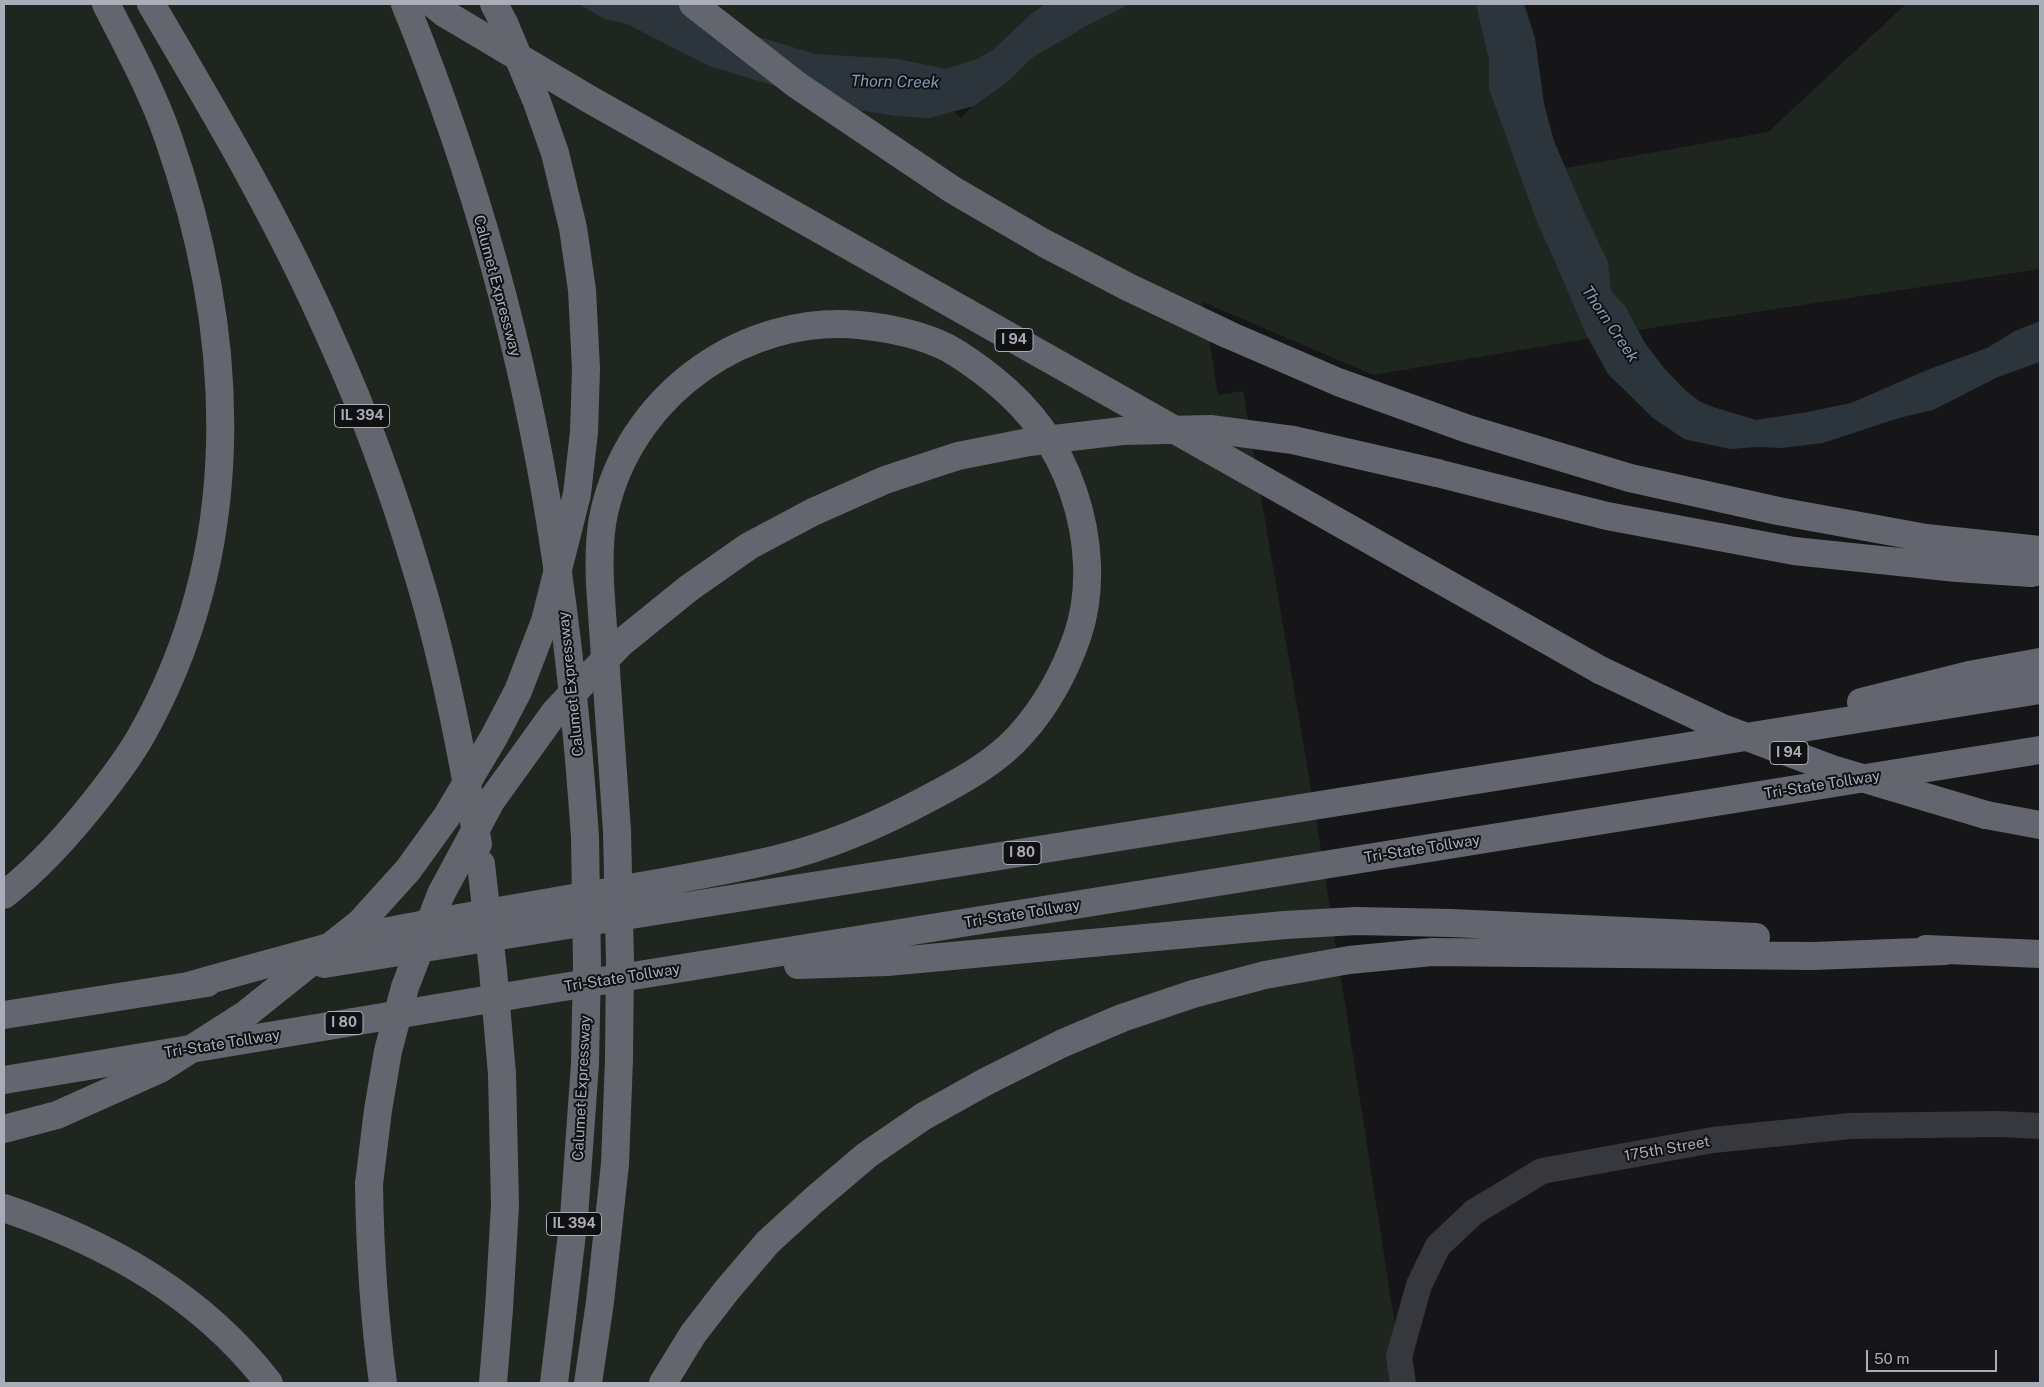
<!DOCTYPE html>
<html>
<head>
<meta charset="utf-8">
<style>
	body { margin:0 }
	#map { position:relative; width:2044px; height:1387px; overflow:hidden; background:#161618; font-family:"Public Sans",sans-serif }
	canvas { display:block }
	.frame { position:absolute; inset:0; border:5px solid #a8adb8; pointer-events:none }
	.scale { position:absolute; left:1866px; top:1350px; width:131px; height:22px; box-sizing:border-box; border:2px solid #a8adb8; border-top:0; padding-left:6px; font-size:15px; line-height:18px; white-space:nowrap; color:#a8adb8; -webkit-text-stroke:4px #111113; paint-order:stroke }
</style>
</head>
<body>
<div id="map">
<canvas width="2044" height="1387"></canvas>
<div class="frame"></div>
<div class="scale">50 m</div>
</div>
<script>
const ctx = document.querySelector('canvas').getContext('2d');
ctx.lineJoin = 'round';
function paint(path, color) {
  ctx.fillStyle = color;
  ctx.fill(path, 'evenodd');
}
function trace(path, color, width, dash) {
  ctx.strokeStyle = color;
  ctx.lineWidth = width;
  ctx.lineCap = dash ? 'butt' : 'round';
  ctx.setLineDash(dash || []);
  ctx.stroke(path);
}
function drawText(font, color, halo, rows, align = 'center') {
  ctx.font = font + ' "Public Sans",sans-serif';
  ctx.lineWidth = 4;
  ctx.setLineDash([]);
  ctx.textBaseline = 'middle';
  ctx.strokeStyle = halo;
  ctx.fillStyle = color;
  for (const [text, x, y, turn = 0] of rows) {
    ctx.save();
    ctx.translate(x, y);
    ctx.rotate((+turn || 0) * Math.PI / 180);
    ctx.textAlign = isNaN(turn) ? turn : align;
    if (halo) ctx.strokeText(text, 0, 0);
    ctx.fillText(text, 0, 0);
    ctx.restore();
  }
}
paint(new Path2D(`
	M4,4H1086L949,78L904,69L961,118L1030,46L1103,4H1479L1598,337L1373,375L1203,302L1218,395L1243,391L1317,824L1404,1383H4Z
	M1906,4H2040V269L1618,333L1543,172L1768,132Z`), '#1e261f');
paint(new Path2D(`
	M579,4H684L750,34L815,54L898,59L946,69L977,59L994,49L1029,16L1045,4H1130L1090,24L1030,59L1010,80L974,106L929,118L896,116L852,109L709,66L627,24L604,19Z
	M1476,4H1524L1535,38L1544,104L1554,141L1585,214L1608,262L1611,291L1625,306L1645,343L1663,367L1685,390L1699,401L1713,407L1756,420L1808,412L1851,403L1927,370L1987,348L2015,331L2040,321V362L1998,377L1933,410L1899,418L1823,443L1781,448L1758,447L1730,449L1684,439L1653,418L1608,374L1586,334L1557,266L1537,222L1489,89V60Z`), '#2c353c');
trace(new Path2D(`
	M1403,1383L1399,1357L1419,1285L1438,1246L1474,1212L1542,1171L1713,1140L1850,1126L1999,1124L2040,1126`), '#37383d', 26);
trace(new Path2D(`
	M151,4C216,114 281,224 332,341C365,414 393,491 416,568C444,658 461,751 478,844
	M405,4C474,173 524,353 552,533C568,634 578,735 585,837
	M433,4L444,13L589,99L1600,670
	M693,4L797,85L953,190L1044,243L1128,287L1229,335L1338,382L1468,429L1630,478L1778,511L1926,538L2040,550
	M1437,473L1607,516L1794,551L1957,568L2031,573L2040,571
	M1861,702L1969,675L2040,662
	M1986,815L2040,825
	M4,895C40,867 71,832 99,796C114,777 129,757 141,736C247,549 237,334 168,137C152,91 128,47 106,4
	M1926,949L2040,954
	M324,964L2040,690
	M798,965L887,962L1285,925L1356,921L1451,923L1756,937
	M188,986C233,973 278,961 322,949C346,942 370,934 394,930C467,916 540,904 613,891C668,881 723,872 777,859C830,846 883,823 931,797C963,780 998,761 1022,733C1046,706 1065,671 1077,637C1093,591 1089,537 1073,491C1058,447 1030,409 994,380C979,368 964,357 948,348C920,334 890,328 859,325C746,315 637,391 607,501C599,528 599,556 600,584L617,831
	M4,1015L207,983
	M4,1080L539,991L2040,750
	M369,1184C370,1251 374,1317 383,1383
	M4,1208C107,1243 201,1295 269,1383
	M493,1383L499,1309L505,1205L502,1074
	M554,1383L574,1217L585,1064
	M588,1383L600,1302L615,1164L619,1059
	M663,1383L693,1334L727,1290L768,1242L814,1200L867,1155L924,1116L987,1081L1061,1044L1122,1018L1193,994L1265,975L1349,960L1432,952L1813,956L1945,951`), '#63666e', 28);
trace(new Path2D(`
	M1600,670L1720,727L1835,770L1986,815
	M617,831L620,961L619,1059
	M585,837L587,963L585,1064
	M481,864L493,970L502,1074
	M4,1129L57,1115L160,1069L246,1014L361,922L408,870L447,816L494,737L518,691L545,621L577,494L584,432L586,369L582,290L573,228L555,153L537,102L504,23L494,4
	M369,1184L378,1110L388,1051L405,987L441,894L491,801L555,712L621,643L689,588L749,546L813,512L885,480L958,456L1029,442L1122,431L1210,429L1293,440L1437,473`), '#63666e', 28);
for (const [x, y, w] of [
	[1014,340,38],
	[362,416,55],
	[1789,753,38],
	[1022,853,38],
	[344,1023,38],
	[574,1224,55]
]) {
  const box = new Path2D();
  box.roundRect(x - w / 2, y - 11.5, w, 23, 4);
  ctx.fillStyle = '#111113';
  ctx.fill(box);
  trace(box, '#a8adb8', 1);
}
drawText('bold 14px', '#a8adb8', null, [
	["I 94",1014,340],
	["IL 394",362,416],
	["I 94",1789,753],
	["I 80",1022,853],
	["I 80",344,1023],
	["IL 394",574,1224]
]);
drawText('15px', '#a8adb8', '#111113', [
	["Calumet Expressway",497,286,75],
	["Calumet Expressway",571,684,-96],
	["Tri-State Tollway",1822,785,-9],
	["Tri-State Tollway",1422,849,-9],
	["Tri-State Tollway",1022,914,-9],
	["Tri-State Tollway",622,978,-9],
	["Tri-State Tollway",222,1044,-9],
	["Calumet Expressway",582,1088,-87],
	["175th Street",1667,1149,-10]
]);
drawText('italic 16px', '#7f9bb3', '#111113', [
	["Thorn Creek",895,82,1],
	["Thorn Creek",1610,324,56]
]);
</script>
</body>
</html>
